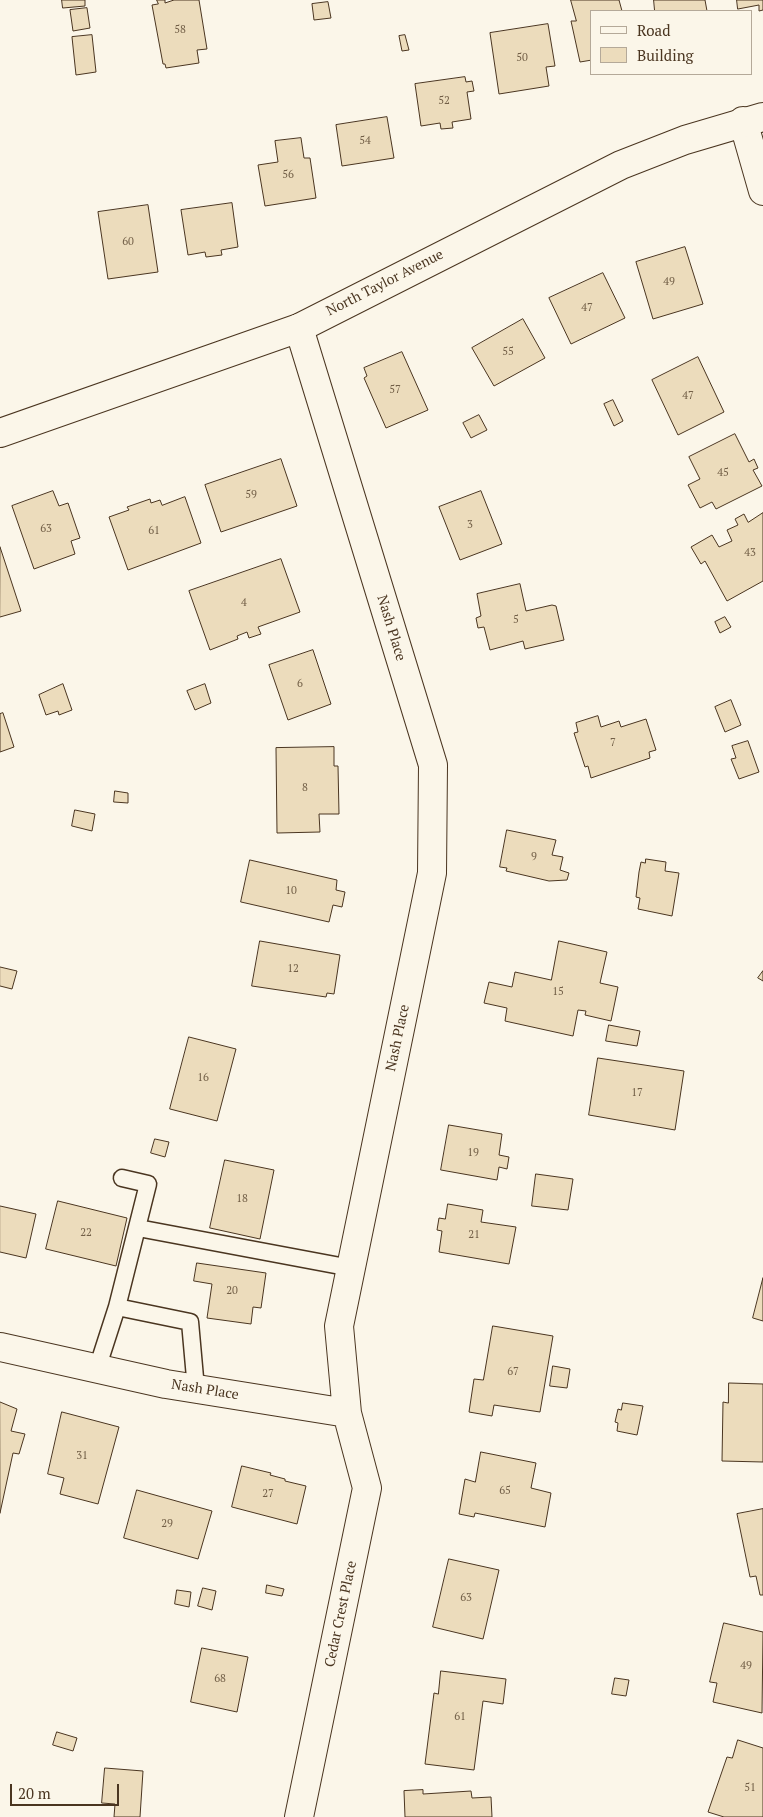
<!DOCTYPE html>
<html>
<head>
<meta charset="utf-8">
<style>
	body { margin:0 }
	#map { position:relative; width:763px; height:1817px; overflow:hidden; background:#fbf6e9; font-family:"PT Serif",serif }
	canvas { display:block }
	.legend { position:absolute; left:590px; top:10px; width:162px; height:65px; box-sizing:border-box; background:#fbf6e9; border:1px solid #b4a999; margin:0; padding:6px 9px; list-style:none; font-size:15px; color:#4a3520 }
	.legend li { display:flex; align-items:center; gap:10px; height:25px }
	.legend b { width:25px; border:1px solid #b4a999 }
	.scale { position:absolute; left:10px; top:1784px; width:109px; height:22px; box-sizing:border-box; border:2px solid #4a3520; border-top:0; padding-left:6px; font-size:15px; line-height:18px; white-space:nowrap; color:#4a3520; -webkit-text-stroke:4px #fbf6e9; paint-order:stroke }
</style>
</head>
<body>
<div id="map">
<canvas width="763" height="1817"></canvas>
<ul class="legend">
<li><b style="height:6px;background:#fbf6e9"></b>Road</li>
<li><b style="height:14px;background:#ecdcbc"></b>Building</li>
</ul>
<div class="scale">20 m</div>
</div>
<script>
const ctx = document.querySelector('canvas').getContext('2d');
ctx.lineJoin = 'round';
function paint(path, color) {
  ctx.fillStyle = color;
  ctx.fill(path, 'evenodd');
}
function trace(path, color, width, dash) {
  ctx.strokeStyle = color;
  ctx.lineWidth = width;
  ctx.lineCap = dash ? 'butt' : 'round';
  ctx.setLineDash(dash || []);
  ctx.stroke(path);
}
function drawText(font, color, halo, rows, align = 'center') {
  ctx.font = font + ' "PT Serif",serif';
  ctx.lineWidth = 4;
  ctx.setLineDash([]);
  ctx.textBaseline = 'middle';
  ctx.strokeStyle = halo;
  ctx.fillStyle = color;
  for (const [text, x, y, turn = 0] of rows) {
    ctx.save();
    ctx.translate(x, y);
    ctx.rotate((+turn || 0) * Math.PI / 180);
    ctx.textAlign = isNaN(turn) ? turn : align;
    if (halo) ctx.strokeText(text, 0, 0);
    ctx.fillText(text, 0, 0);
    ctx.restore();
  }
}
const building = new Path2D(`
	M62,0H85V6L63,8Z
	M157,0H165V3L174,0H199L207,49L197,50L199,63L166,68L165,64H163L152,5L158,4Z
	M571,0H619L622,11H592V60L580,62L571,21H576Z
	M654,0H705L707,11H655Z
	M737,0H763V10L759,11V5L738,9Z
	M328,2L331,18L314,20L312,4Z
	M87,8L90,28L73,31L70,10Z
	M548,24L555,66L546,67L549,86L499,94L490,33Z
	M92,35L96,72L76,75L72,37Z
	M405,35L409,50L402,51L399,36Z
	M465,77L466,82L472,81L474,91L467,92L471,119L452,122L453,128L441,129L440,123L421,126L415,84Z
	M387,117L394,158L342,166L336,125Z
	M301,138L304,158H310L316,198L265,206L258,165L278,162L275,141Z
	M232,203L238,247L221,250L222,255L206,257L205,252L188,255L181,210Z
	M148,205L158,272L108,279L98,212Z
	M685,247L703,304L653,319L636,262Z
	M603,273L625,318L571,344L549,298Z
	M523,319L545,358L494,386L472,348Z
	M402,352L428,410L386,428L364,378L367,376L364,368Z
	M698,357L724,412L678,435L652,380Z
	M613,400L623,421L614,426L604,404Z
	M479,415L487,430L471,438L463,423Z
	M735,434L749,462L754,459L758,468L753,470L762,486L716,509L712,502L700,508L688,485L700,479L689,457Z
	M281,459L297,506L221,532L205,485Z
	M53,491L59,506L68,503L80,538L71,541L75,554L34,569L12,506Z
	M481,491L502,544L460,560L439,507Z
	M185,497L201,543L128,570L109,517L129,510L127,507L150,499L151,503L160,500L162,505Z
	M763,513V581L727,601L705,561L701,564L691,547L712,535L719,547L732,541L727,530L738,525L735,519L744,514L748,522Z
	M0,547L21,611L0,617Z
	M281,559L300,612L258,627L261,634L249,638L247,632L237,636L238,639L210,650L189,591Z
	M520,584L526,611L552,605L556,606L564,640L525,649L523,641L490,650L484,627L478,628L476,618L481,616L477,594Z
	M725,617L731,627L720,633L715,622Z
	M313,650L331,704L288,720L269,665Z
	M63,684L72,710L59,715L58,711L46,715L39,695Z
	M205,684L211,703L195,710L187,691Z
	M731,700L741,725L725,732L715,707Z
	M3,713L14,747L0,752V714Z
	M598,716L601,727L619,721L621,727L646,719L656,750L649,752L650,758L591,778L588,766L585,767L574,733L578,732L576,723Z
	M748,741L759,772L739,779L731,759L736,758L732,746Z
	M334,747V766H338L339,814H319L320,832L277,833L276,748Z
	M115,791L128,793V803L114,802Z
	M75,810L95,814L92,831L72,826Z
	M507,830L556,840L552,855L563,857L560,870L569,873L567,880L549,881L506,871L507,868L500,867Z
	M646,859L666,862L665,871L679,873L672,916L638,909L640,898L636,897L639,872L641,862L645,863Z
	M250,860L337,880L336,890L345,892L342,907L333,905L329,922L241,902Z
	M260,941L340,955L334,994L327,993L326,997L252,986Z
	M559,941L607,952L600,983L618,987L611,1021L585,1015L586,1011L578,1010L573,1036L505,1021L507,1008L484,1003L489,982L512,987L515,972L551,980Z
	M0,967L17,971L12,989L0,986Z
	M763,971V981L758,978Z
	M609,1025L640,1031L637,1046L606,1041Z
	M189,1037L236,1049L217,1121L170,1109Z
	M598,1058L684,1071L675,1130L589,1115Z
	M449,1125L502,1134L499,1155L509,1157L507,1169L499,1167L497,1180L441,1170Z
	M155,1139L169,1142L165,1157L151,1153Z
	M225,1160L274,1170L260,1239L210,1228Z
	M536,1174L573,1179L568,1210L532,1206Z
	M58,1201L127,1218L116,1266L46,1249Z
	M448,1204L483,1210L481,1222L516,1227L509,1264L439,1252L442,1231L437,1230L439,1218L445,1219Z
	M0,1206L36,1214L26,1258L0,1252Z
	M197,1263L266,1273L261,1308L253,1307L251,1324L207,1318L212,1284L194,1281Z
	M763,1278V1321L753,1318Z
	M493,1326L553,1336L540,1412L494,1405L492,1416L469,1412L474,1379L483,1380Z
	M553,1366L570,1369L567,1388L550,1386Z
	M729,1383L763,1384V1462L722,1461L723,1402L728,1403Z
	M0,1402L17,1409L11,1431L25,1434L19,1454L13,1453L0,1513Z
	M623,1403L643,1406L637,1435L617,1431L618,1423L615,1422L618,1409L621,1410Z
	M62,1412L119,1427L98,1504L60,1494L64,1478L48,1474Z
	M481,1452L536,1463L531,1488L551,1493L545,1527L475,1513L474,1517L459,1514L465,1479L475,1482Z
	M242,1466L271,1473L270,1475L285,1479V1481L306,1486L297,1524L232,1507Z
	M137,1490L212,1511L198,1559L124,1538Z
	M763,1509V1595H760L756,1576L750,1577L737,1514Z
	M449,1559L499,1570L483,1639L433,1627Z
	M267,1585L284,1589L282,1596L266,1593Z
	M203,1588L216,1591L212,1610L198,1606Z
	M177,1590L191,1592L189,1607L175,1604Z
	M724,1623L763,1632L762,1713L713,1702L717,1683L710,1682Z
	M202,1648L248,1657L237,1712L191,1702Z
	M441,1671L506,1679L503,1704L483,1701L474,1770L425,1764L434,1693L438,1694Z
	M615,1678L629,1680L626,1696L612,1694Z
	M57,1732L77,1738L73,1751L53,1745Z
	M738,1740L763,1748V1817H724L708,1812L727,1757L732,1758Z
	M105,1768L143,1771L140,1817H114L115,1804L102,1803Z
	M423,1790V1794L471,1791L472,1798L491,1797L492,1817H405L404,1791Z`);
paint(building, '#ecdcbc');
trace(building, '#4a3520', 1);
const lane = new Path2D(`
	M138,1228L351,1268
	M117,1307L190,1322L196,1389
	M97,1369L117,1307L148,1184L122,1178`);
const street = new Path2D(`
	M743,121L763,191
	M299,328L433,765L432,873L339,1326L347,1413L367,1488L299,1817
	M0,1347L166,1384L347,1413`);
const secondary = new Path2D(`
	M0,433L299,328L621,165L685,140L763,117`);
trace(lane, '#4a3520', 19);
trace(street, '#4a3520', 30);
trace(secondary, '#4a3520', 30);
trace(lane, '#fbf6e9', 16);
trace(street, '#fbf6e9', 28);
trace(secondary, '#fbf6e9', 28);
drawText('11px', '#725f47', null, [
	["58",180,30],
	["50",522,58],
	["52",444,101],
	["54",365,141],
	["56",288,175],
	["60",128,242],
	["49",669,282],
	["47",587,308],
	["55",508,352],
	["57",395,390],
	["47",688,396],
	["45",723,473],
	["59",251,495],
	["3",470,525],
	["63",46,529],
	["61",154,531],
	["43",750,553],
	["4",244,603],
	["5",516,620],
	["6",300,684],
	["7",613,743],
	["8",305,788],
	["9",534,857],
	["10",291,891],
	["12",293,969],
	["15",558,992],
	["16",203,1078],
	["17",637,1093],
	["19",473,1153],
	["18",242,1199],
	["22",86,1233],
	["21",474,1235],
	["20",232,1291],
	["67",513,1372],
	["31",82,1456],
	["65",505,1491],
	["27",268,1494],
	["29",167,1524],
	["63",466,1598],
	["49",746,1666],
	["68",220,1679],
	["61",460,1717],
	["51",750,1788]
]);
drawText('14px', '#4a3520', '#fbf6e9', [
	["North Taylor Avenue",385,283,-27],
	["Nash Place",391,628,73],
	["Nash Place",398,1038,-78],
	["Nash Place",205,1390,9],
	["Cedar Crest Place",341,1614,-78]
]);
</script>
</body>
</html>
